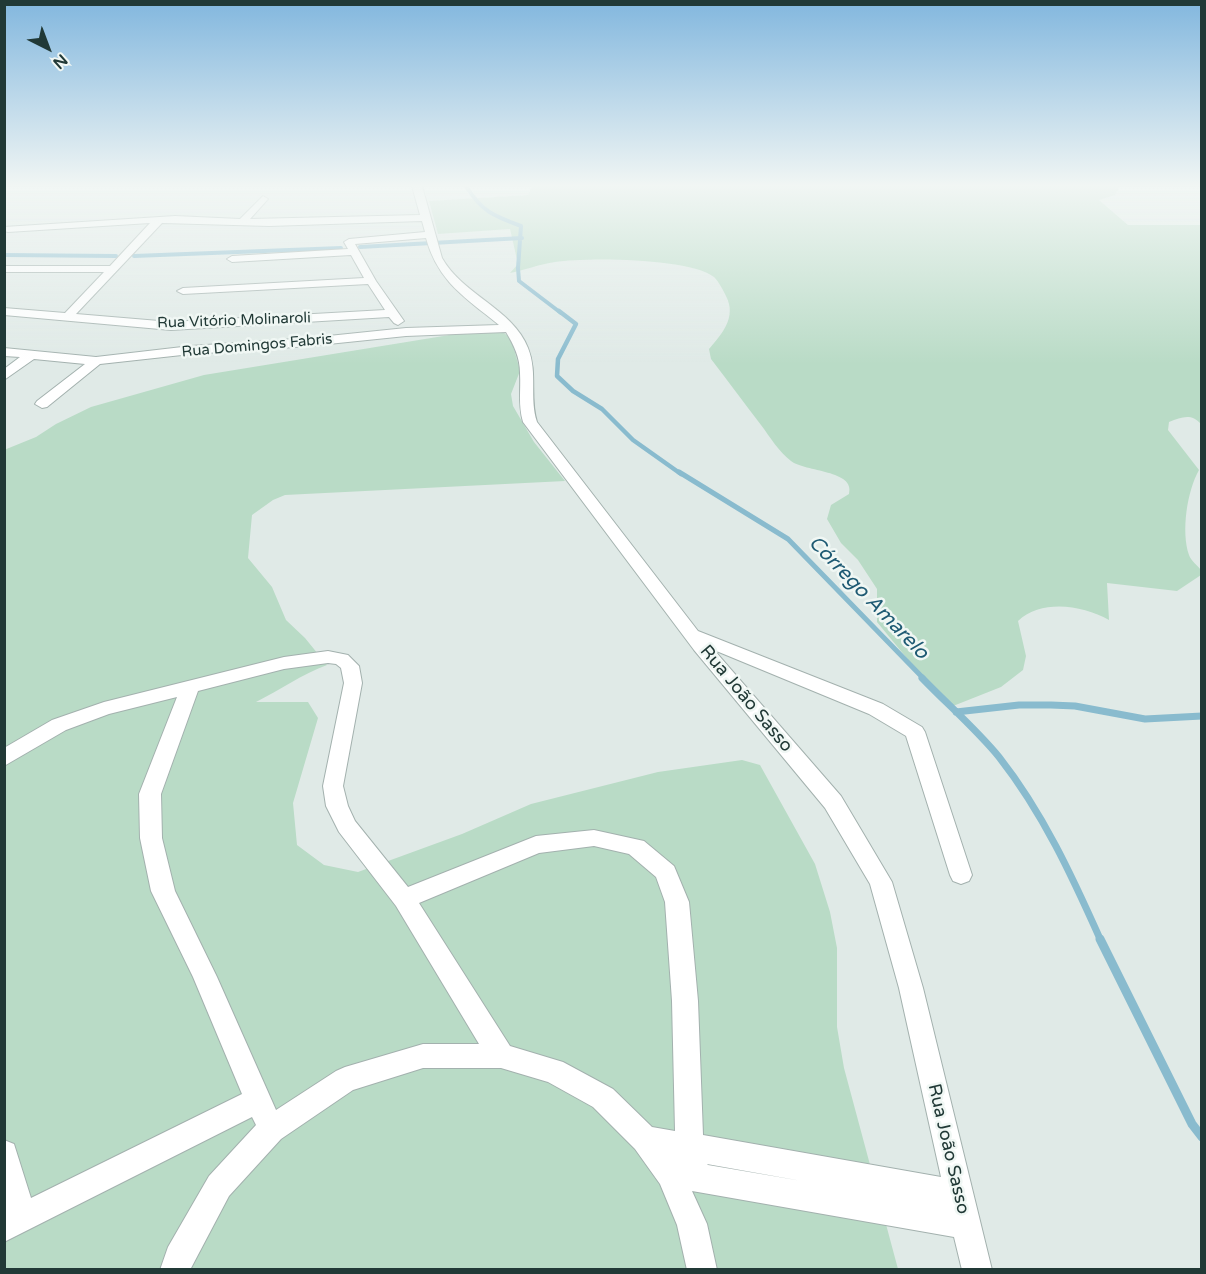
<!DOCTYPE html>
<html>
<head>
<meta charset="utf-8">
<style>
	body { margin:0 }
	#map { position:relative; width:1206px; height:1274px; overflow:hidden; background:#e0eae7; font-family:"Varela Round",sans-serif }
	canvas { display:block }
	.frame { position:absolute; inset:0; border:6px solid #213936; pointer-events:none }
	.north { position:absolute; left:18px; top:18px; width:60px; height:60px; -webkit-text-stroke:4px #f0f7f4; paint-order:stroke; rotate:138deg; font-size:16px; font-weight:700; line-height:24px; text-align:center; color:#213936 }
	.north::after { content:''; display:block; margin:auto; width:21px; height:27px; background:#213936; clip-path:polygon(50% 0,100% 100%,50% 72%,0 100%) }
</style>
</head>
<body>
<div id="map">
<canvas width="1206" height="1274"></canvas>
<div class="frame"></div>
<div class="north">N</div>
</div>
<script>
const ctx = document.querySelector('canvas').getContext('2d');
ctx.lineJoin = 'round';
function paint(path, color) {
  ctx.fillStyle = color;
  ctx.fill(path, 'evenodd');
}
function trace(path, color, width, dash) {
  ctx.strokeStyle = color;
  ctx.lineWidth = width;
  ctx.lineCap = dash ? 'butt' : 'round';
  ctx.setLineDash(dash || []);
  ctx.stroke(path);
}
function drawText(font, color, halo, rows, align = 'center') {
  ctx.font = font + ' "Varela Round",sans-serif';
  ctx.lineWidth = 5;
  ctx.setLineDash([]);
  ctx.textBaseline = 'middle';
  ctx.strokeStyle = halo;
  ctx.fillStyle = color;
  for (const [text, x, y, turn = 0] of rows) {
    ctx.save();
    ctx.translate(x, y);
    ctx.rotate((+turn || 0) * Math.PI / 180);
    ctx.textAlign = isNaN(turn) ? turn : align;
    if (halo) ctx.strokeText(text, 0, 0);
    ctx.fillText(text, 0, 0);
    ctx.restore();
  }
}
paint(new Path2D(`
	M532,186H1120L1115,195L1099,200L1128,225H1201V424C1191,413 1182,417 1169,422L1168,430L1199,470C1187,491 1181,532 1189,555C1191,561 1198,566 1201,570V575L1177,591L1107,583L1109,620C1082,605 1042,599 1018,621L1026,656L1023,670L1001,687L948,708L877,622V589L858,560L841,543L827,519L831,505L849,494C856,470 805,472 791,461C779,452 770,437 761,425C744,403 728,381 711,359L709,349C722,334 737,317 726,296C723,290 719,282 714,277C690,258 587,257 555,262C540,264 525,270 510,273L518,264L510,229L438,234L429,201L528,195Z
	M474,331H501L511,338L520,371L511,394L513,406L534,442L565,481L285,495L273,500L252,515L248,558L272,587L286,620L305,638L327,665C302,674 280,690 256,702H308L318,718L293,803L297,845L324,865L358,872L462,834L531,804L658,772L742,760L760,765L815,864L830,912L837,948V1027L844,1068L898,1269H5L4,450L36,437L56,424L91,407L204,375Z`), '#b9dbc6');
trace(new Path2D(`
	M466,186C482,212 494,216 521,226L518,268L519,281L561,313
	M360,247L522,238
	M4,255L116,256
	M134,256L341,248`), '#89bbce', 4);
trace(new Path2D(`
	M559,311L576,324L558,359L557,376L573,391L602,409L633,440L681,474`), '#89bbce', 4.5);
trace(new Path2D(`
	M679,472L788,539L924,679`), '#89bbce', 5);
trace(new Path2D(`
	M922,678C947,704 976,729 999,757C1043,813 1072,876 1101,941
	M956,712L1019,705H1051L1075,706L1145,719L1202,716`), '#89bbce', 7);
trace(new Path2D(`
	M1100,939L1192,1124L1202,1137`), '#89bbce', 9);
const street = new Path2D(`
	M412,186H422L442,258C463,295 513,309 528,348C538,373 529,398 537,422L698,631L883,704L922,727L925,732L972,875L969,881L961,884L953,881L950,875L906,736L869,714L714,650L841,796L892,882L923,988L992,1270H962L954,1237L692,1191L707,1224L717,1270H687L677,1225L660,1184L635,1149L593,1107L548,1082L501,1068H423L353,1090L281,1139L229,1196L190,1270H160L168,1247L209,1176L256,1125L252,1117L4,1242V1140L14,1144L31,1198L242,1094L193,977L151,891L140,838L139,794L177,697L109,714L66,730L4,766V748L52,720L104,702L284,657L328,651L348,655L359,666L362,683L343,786L348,806L355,821L408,887L536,836L594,830L644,841L674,866L689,902L698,1001L703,1135L941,1177L899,988L870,884L825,808L694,650L523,422C518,405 521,391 520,373C520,358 514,345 506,332L406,336L309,346L191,354L100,364L47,407L42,408L35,404L37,401L85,364L34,359L4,380V369L20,357L4,356V348L96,357L191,346L309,338L406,328L499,325C466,298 438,282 426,238L355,244L376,281L404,321L398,325L394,323L389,317L171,330L4,315V308L65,313L104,272H4V266H110L150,223L8,232L4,231V227L175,216L240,219L263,196L268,199L250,219L420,215ZM422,221L425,232L349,239L344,242L348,249L232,256L227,259L232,262L351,255L364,278L183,288L177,291L183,294L368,284L385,310L171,322L76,314L162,223L269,226ZM328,663L336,664L341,668L344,683L323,786L326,806L339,832L396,906L479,1044H423L345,1067L336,1071L276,1110L217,977L175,891L162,838L161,794L198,691L284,669ZM594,846L629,854L656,877L665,902L672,1001L675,1131L652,1127L613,1089L563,1062L510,1046L419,903L539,853ZM707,1164L802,1181L708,1165Z`);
trace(street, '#a3b1ae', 2);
paint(street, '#fff');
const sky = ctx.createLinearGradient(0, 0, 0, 364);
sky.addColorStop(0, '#82b7de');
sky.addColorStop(0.51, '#f1f6f4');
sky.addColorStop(1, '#f1f6f400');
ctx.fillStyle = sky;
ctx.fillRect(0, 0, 1206, 364);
drawText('15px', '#213936', '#f0f7f4', [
	["Rua Vitório Molinaroli",234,321,-2],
	["Rua Domingos Fabris",257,346,-5]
]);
drawText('18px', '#213936', '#f0f7f4', [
	["Rua João Sasso",746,699,50],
	["Rua João Sasso",948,1149,77]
]);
drawText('italic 20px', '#1e5a73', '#f0f7f4', [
	["Córrego Amarelo",868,598,46]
]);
</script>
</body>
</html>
